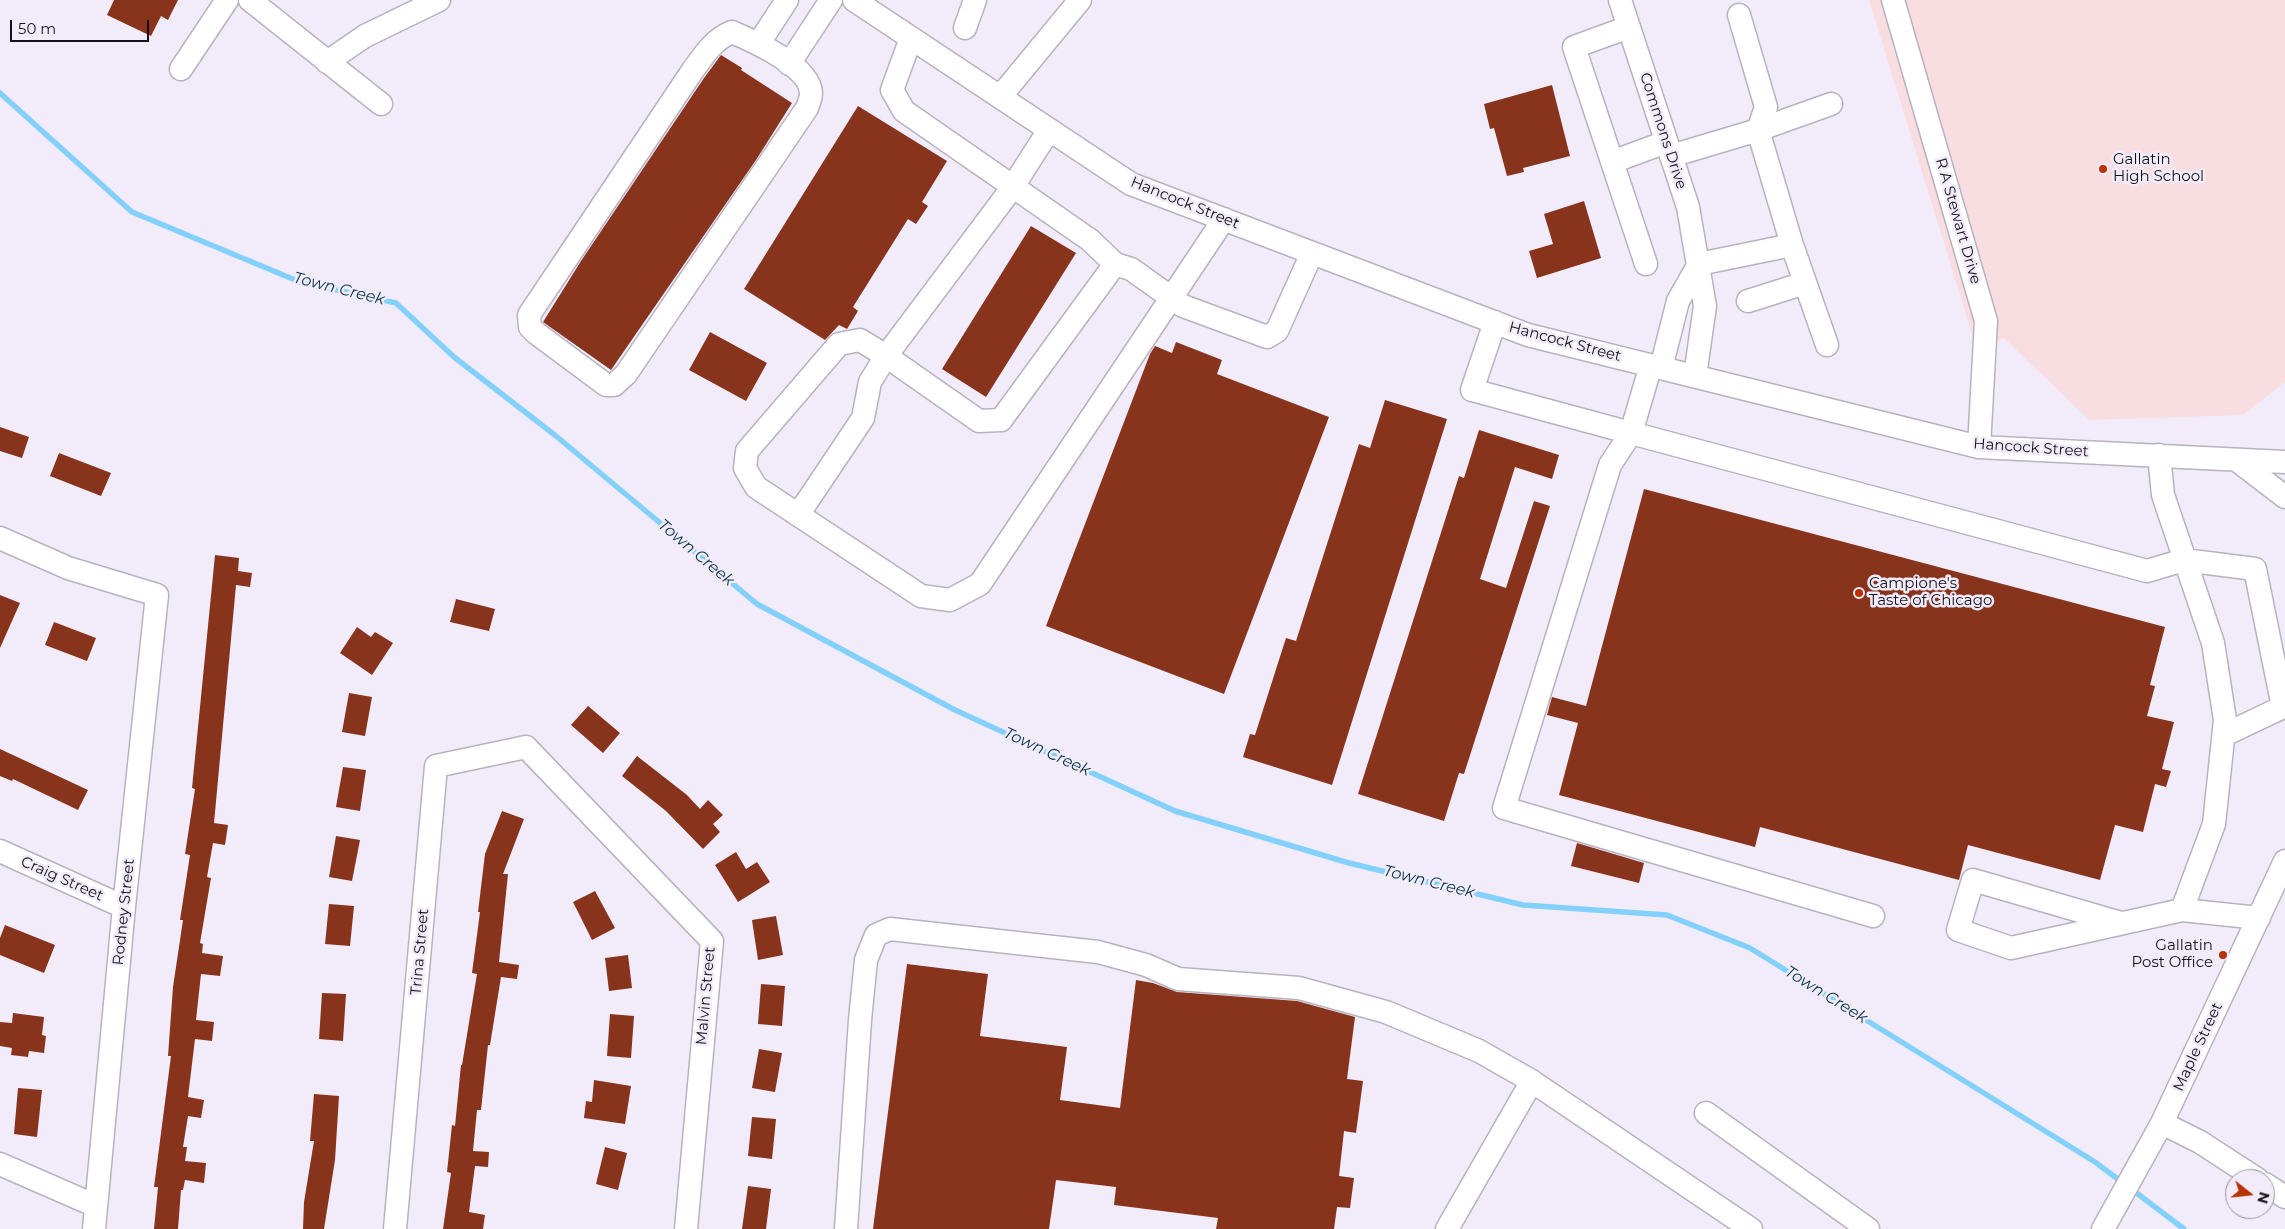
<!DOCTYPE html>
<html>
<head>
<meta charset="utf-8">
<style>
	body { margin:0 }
	#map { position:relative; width:2285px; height:1229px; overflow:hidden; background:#f2ecfa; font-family:Montserrat,sans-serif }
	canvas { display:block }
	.north { position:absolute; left:2225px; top:1169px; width:50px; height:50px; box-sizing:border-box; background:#f2ecfa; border:1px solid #99959f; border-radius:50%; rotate:106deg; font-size:14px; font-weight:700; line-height:20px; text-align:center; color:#141217 }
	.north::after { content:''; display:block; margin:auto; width:18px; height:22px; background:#ba3100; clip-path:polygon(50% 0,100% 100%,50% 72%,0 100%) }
	.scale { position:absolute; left:10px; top:20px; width:139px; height:22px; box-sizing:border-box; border:2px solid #141217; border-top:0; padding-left:6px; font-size:15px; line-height:18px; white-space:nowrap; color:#141217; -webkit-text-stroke:4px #f2ecfa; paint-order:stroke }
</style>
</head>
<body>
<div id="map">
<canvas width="2285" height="1229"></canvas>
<div class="north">N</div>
<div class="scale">50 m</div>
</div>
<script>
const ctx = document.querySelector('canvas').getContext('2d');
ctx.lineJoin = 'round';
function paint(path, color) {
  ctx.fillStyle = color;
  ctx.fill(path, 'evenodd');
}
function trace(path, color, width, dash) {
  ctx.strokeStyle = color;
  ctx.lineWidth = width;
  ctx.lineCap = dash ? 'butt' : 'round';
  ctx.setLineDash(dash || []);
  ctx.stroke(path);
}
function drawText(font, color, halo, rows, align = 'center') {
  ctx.font = font + ' Montserrat,sans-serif';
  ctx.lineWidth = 5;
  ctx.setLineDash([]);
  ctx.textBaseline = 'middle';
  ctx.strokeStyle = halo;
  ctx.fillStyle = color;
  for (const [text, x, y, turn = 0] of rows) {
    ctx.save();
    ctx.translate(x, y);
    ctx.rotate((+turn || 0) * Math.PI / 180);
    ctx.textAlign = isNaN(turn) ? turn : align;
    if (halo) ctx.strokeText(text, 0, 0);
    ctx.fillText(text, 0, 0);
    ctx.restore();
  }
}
paint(new Path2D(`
	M1869,0H2285V382L2243,415L2089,420L2004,338L1977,350Z`), '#f8dde1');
trace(new Path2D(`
	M0,93L132,212L300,282L396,303L454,357L556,436L757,604L955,710L1175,811L1349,863L1523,905L1667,915L1750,948L2095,1162L2123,1183
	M2130,1188L2184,1229`), '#83d0fa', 5.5);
paint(new Path2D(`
	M114,0H178L168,20L161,16L151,36L107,15Z
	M721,55L742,68L741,70L792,103L756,160L611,370L543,322L581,261L704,78Z
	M1552,85L1570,156L1523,168L1524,172L1507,176L1494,128L1490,129L1484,104Z
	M858,106L947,161L922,202L928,206L916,224L908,219L853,307L858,311L847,329L839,325L825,340L744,289Z
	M1584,201L1601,258L1537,278L1529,251L1553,244L1544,214Z
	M1031,226L1076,253L986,397L942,369Z
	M710,332L767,363L746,401L689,370Z
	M1176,342L1222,360L1217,374L1329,417L1224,694L1046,626L1150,354L1155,346L1172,353Z
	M1385,400L1447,419L1332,785L1243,757L1250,734L1255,735L1286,638L1296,641L1359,444L1370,448Z
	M0,427L29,437L22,458L0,451Z
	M1479,430L1559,455L1552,479L1515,467L1480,579L1506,588L1534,501L1550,506L1464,774L1459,773L1444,821L1358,794L1459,476L1464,478Z
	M59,453L111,473L101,496L50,476Z
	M1644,489L2165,627L2150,685L2155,686L2147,716L2174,722L2162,769L2171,771L2166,787L2155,784L2143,832L2115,825L2100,880L1968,845L1959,880L1760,827L1755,847L1559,795L1578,723L1547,715L1550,704L1552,697L1586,706Z
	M215,555L239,558L238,571L252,573L250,587L236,585L214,823L228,825L225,845L213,843L207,877L211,878L200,943L203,944L202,953L223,956L220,976L201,974L196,1020L214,1022L212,1041L195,1039L188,1097L204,1100L201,1118L188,1116L183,1147H187L185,1161L206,1163L204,1183L185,1180L183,1190H181L178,1229H154L158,1187H154L171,1056H168L173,987L183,920H180L190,855L185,854L195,789L192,788Z
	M0,595L20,603L0,648Z
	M456,599L495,609L489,631L450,622Z
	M54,622L96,638L87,661L45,645Z
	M357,627L371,637L375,632L393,643L372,675L340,653Z
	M349,693L372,697L365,736L342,732Z
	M588,706L620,733L603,753L571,725Z
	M0,749L88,790L78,810L13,779L12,781L0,776Z
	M637,756L687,795L700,809L708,800L723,815L713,824L720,832L703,849L666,811L622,776Z
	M343,767L366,770L360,811L336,807Z
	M502,811L524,819L503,874H508L499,962L519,965L517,979L501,977L490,1045H488L481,1110H477L473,1151L489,1152L488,1167L475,1166L469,1212L485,1215L483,1229H443L451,1173L447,1172L452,1125L455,1126L461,1065H462L477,974L472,973L480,912H478L485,854Z
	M336,836L360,840L352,881L329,877Z
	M1577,843L1644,863L1639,883L1571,866Z
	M736,852L746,869L757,862L770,882L738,902L715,865Z
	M595,891L615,928L592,940L573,902Z
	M329,904L354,906L350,946L325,944Z
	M776,916L783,955L758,960L752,920Z
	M5,925L55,945L44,973L0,955V938Z
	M628,955L632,988L609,991L605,958Z
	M907,964L988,974L980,1036L1067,1047L1060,1100L1120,1108L1136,980L1153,983L1177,992L1297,1001L1355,1017L1347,1079L1363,1081L1356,1133L1344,1131L1339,1176L1354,1178L1350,1208L1337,1207L1334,1229H1216L1218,1218L1114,1205L1116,1187L1056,1180L1049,1229H873Z
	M761,984L785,986L782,1026L758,1024Z
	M322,993L346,994L343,1041L319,1039Z
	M13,1013L44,1017L42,1035L46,1036L44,1053L29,1051L28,1057L11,1055L12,1048L0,1046V1022L12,1023Z
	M610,1014L634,1016L631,1058L607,1056Z
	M759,1049L782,1053L775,1092L752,1088Z
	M594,1080L631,1086L625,1124L584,1118L586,1101L592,1102Z
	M18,1088L42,1090L37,1137L14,1134Z
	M314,1094L339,1096L335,1160L324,1229H303L304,1202L314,1141H310Z
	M752,1117L776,1119L772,1159L748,1156Z
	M605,1147L627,1153L618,1190L596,1184Z
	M748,1186L771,1189L766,1229H742Z`), '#88341d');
const minor = new Path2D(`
	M250,0L381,104
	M854,0L1131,184L1528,335L1979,447L2285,462
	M1620,0L1688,207L1705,306L1695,376
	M1893,0L1986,321L1979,447
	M1739,15L1766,107L1758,130L1792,245
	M1629,27L1574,47L1646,264
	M965,28L975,0
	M732,32C753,41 810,66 811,93C811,97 809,103 807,108L626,374L614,385H606L536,333L530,327L529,315L693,70C704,55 714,39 732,32Z
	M911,38L892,90L904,111L1090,240L1115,264L1131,269L1183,306L1267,337L1277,331L1312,253
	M759,43L787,0
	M327,62L365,36L439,0
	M789,64L831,0
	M181,69L227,0
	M1000,97L1080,0
	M1049,130L1012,188L886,356L860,340L839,344L747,451L745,468L756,487L921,596L950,600L980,584L1224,219
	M1671,156L1758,130L1831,104
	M1612,162L1666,142
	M1699,264L1792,245L1827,345
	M1748,301L1805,283
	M1495,322L1472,390L1631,433L1610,465L1504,808L1873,916
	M1651,365L1631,433L2147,571L2184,560L2255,569L2283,707L2224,735
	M1661,368L1678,301L1699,264
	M2159,455L2163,495L2213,643L2225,720L2214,824L2182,910L2259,918
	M2238,461L2285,497
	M798,515L863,418L870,382L886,356L979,421L1001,420L1115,264
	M0,538L68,568L157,595L124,907L94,1229
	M0,851L124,907
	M2121,923L1973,880L1958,930L2011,948L2182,910
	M1706,1113L1868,1229
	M2162,1123L2200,1142L2257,1179
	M0,1164L96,1206
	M2265,1184L2285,1197
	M395,1229L436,766L526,747L712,941L686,1229
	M846,1229L860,1020L866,960L876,935L890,929L1098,952L1146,965L1178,979L1299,988L1386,1012L1479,1051L1530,1080L1751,1229
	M1447,1229L1532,1081
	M2103,1229L2162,1123L2285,861`);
trace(minor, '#b8b2c0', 25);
trace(minor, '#fff', 22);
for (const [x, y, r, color] of [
	[2103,169,5,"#ba3100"],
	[1859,593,5,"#ba3100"],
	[2223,955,5,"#ba3100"]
]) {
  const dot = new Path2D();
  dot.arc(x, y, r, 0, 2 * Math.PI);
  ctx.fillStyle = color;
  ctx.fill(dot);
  trace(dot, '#f2ecfa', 2);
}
drawText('15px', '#141217', '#f2ecfa', [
	["Commons Drive",1663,131,72],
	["Hancock Street",1185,203,22],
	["R A Stewart Drive",1958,221,74],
	["Hancock Street",1565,342,15],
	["Hancock Street",2031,448,4],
	["Craig Street",62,879,24],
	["Rodney Street",124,912,-84],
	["Trina Street",420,952,-85],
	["Malvin Street",706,996,-85],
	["Maple Street",2198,1047,-65]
]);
drawText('15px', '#141217', '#f2ecfa', [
	["Gallatin",2113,160],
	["High School",2113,177],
	["Campione's",1869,584],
	["Taste of Chicago",1869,601],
	["Gallatin",2213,946,"right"],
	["Post Office",2213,963,"right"]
], 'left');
drawText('italic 16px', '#063449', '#f2ecfa', [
	["Town Creek",339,289,14],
	["Town Creek",696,553,40],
	["Town Creek",1047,752,25],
	["Town Creek",1429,882,14],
	["Town Creek",1826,995,32]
]);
</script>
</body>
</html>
